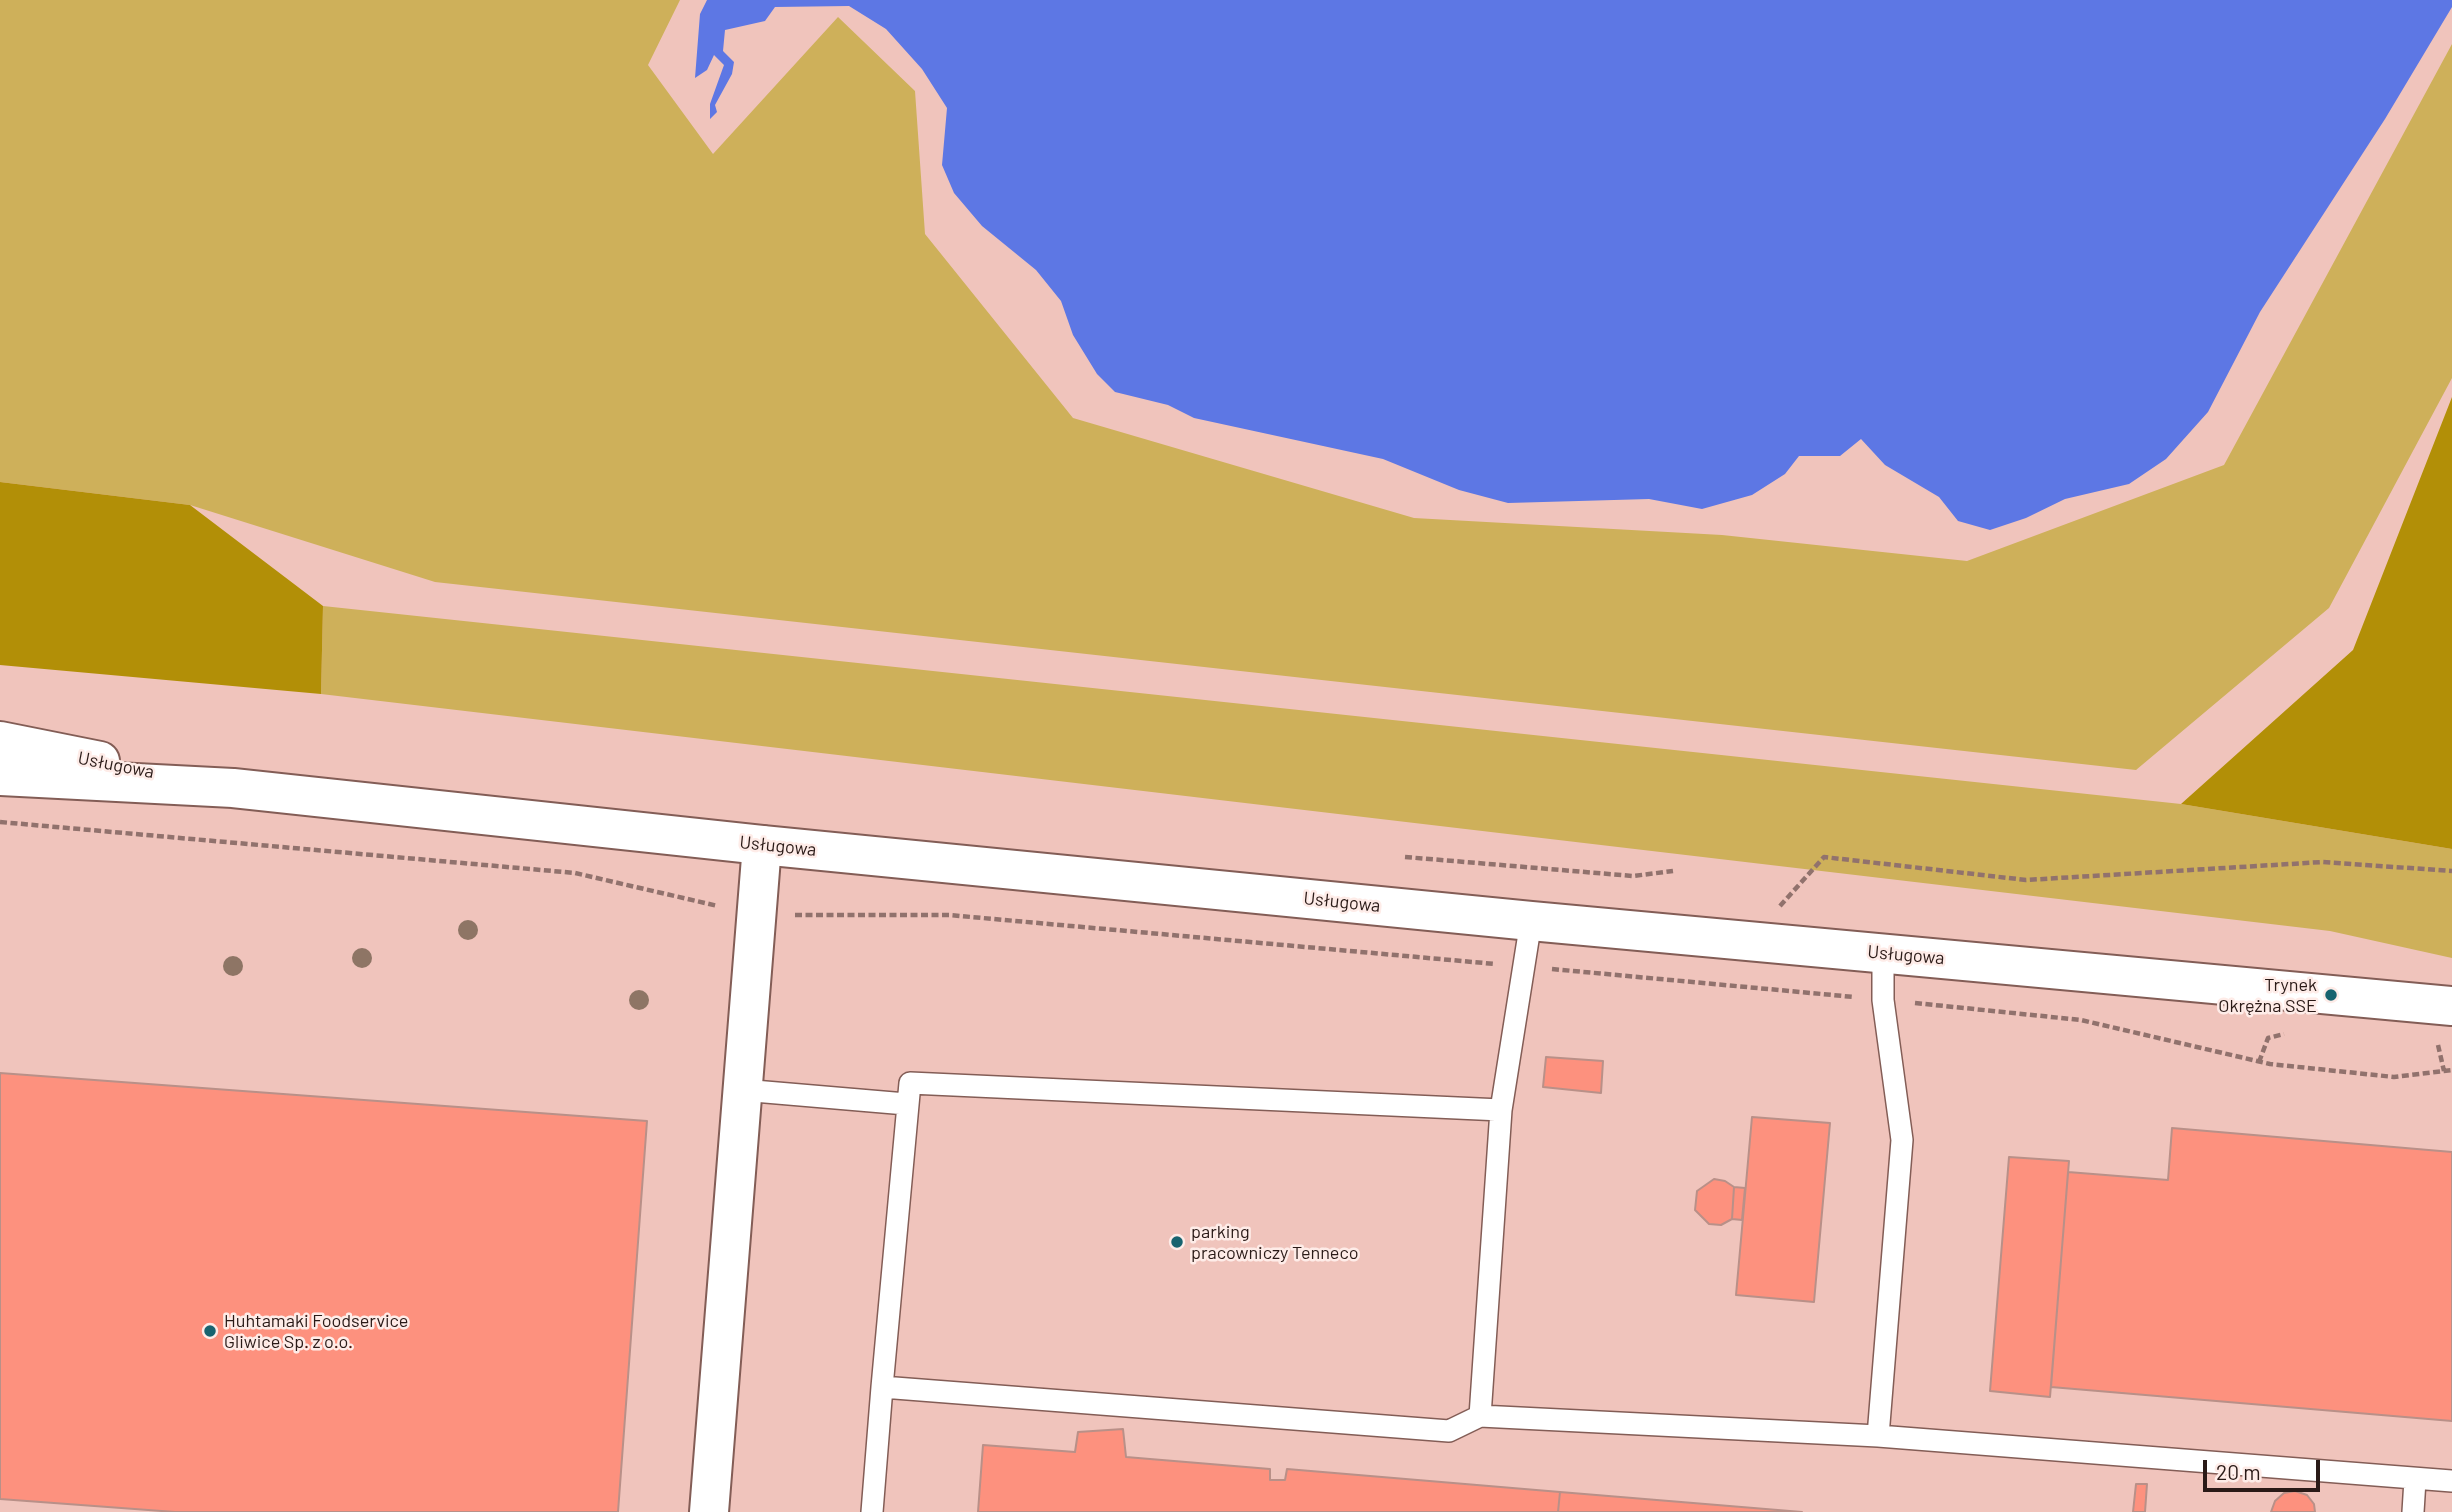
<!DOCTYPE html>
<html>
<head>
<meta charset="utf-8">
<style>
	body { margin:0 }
	#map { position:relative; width:2452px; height:1512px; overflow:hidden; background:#f0c4bc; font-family:Barlow,sans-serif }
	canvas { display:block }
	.scale { position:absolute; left:2203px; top:1460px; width:117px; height:32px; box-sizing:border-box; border:4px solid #2a1a17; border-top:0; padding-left:9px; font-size:21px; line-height:24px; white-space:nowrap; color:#2a1a17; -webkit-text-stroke:5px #feece8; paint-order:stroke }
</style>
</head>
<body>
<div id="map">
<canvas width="2452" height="1512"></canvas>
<div class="scale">20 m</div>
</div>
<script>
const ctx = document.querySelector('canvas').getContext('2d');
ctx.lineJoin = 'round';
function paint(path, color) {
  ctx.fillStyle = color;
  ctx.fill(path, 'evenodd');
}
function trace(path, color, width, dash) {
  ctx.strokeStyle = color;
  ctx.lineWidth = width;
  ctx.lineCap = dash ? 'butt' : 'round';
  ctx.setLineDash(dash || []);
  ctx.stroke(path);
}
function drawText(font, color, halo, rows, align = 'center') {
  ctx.font = font + ' Barlow,sans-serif';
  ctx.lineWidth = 5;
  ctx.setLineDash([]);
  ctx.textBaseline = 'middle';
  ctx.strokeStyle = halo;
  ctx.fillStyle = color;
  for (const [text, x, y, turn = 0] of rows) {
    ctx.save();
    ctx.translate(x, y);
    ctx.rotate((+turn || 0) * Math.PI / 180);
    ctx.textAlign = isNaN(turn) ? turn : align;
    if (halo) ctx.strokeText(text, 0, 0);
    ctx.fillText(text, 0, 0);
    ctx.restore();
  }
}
paint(new Path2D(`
	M0,0H680L648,65L713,154L838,17L915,91L925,234L1073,418L1414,518L1722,535L1967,561L2224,465L2452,44V378L2329,608L2136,770L435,582L190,505L0,482Z
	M323,606L2181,804L2452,849V958L2330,931L321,694Z`), '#ceb05a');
paint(new Path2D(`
	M2452,397V849L2181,804L2353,650Z
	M0,482L190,505L323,606L321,694L0,665Z`), '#b28f07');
paint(new Path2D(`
	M707,0H2452V7L2385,119L2260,312L2208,412L2166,459L2129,484L2065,499L2026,518L1990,530L1958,521L1939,497L1885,465L1861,439L1840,456H1799L1785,474L1752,495L1702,509L1649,499L1508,503L1459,490L1383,459L1194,418L1168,405L1115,392L1097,374L1073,335L1061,301L1036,270L982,226L954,193L942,165L947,108L922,69L886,29L849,6L775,7L765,21L725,30L723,51L734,62L732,74L715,105L717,112L710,119V104L724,65L714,55L707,70L695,78L700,14Z`), '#5d77e4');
const building = new Path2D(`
	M1546,1057L1603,1061L1601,1093L1543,1087Z
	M0,1073L647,1121L618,1512H175L0,1499Z
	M1752,1117L1830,1123L1814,1302L1736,1295Z
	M2172,1128L2452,1152V1421L2051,1387L2068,1172L2168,1180Z
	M2009,1157L2069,1161L2050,1397L1990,1391Z
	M1714,1179L1725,1181L1734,1187L1732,1219L1721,1225L1709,1224L1695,1210L1697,1191Z
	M1734,1187L1745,1188L1742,1220L1732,1219Z
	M1123,1429L1126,1457L1270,1469V1480H1285L1287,1469L1560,1492L1558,1512H978L983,1445L1075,1452L1078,1432Z
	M2136,1484H2147L2145,1512H2133Z
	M2295,1491L2307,1495L2314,1504L2315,1512H2271L2275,1501L2284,1493Z
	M1560,1492L1802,1512H1558Z`);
paint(building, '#fd917e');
trace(building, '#b99088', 2);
const service = new Path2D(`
	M742,1090L906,1104
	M882,1387L910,1083L1501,1110
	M1480,1416L1501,1110L1531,921
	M1878,1436L1902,1140L1883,1000V953
	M872,1512L882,1387L1449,1431L1480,1416L1878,1436L2452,1481
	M2413,1512L2415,1480`);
const minor = new Path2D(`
	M709,1512L762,845`);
const tertiary = new Path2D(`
	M0,741L100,761
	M0,776L233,788L762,845L1531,921L2452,1006`);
trace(service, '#835d56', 24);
trace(minor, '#835d56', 42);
trace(tertiary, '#835d56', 42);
trace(new Path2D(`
	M0,822L575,873L718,906
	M1405,857L1633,876L1673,871
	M1780,906L1824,857L2026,880L2323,862L2452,871
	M795,915H949L1495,964
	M1552,969L1854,997
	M1915,1003L2081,1020L2270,1064L2394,1077L2452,1070
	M2438,1045L2444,1071
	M2259,1062L2268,1038L2284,1034`), '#91726d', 4.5, [7, 3.5]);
trace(service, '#fff', 21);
trace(minor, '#fff', 38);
trace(tertiary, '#fff', 38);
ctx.fillStyle = '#8e7565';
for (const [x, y] of [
	[468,930],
	[362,958],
	[233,966],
	[639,1000]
]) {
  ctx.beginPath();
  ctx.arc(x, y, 10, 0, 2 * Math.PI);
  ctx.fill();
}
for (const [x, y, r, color] of [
	[2331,995,7,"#18636f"],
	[1177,1242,7,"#18636f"],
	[210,1331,7,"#18636f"]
]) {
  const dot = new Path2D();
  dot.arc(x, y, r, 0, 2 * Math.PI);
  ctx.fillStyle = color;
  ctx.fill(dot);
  trace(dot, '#feece8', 2.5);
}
drawText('18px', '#2a1a17', '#feece8', [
	["Usługowa",116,765,11],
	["Usługowa",778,846,6],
	["Usługowa",1342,902,6],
	["Usługowa",1906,955,5]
]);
drawText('18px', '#2a1a17', '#feece8', [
	["Trynek",2317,985,"right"],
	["Okrężna SSE",2317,1006,"right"],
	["parking",1191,1232],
	["pracowniczy Tenneco",1191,1253],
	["Huhtamaki Foodservice",224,1321],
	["Gliwice Sp. z o.o.",224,1342]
], 'left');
</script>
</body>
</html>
